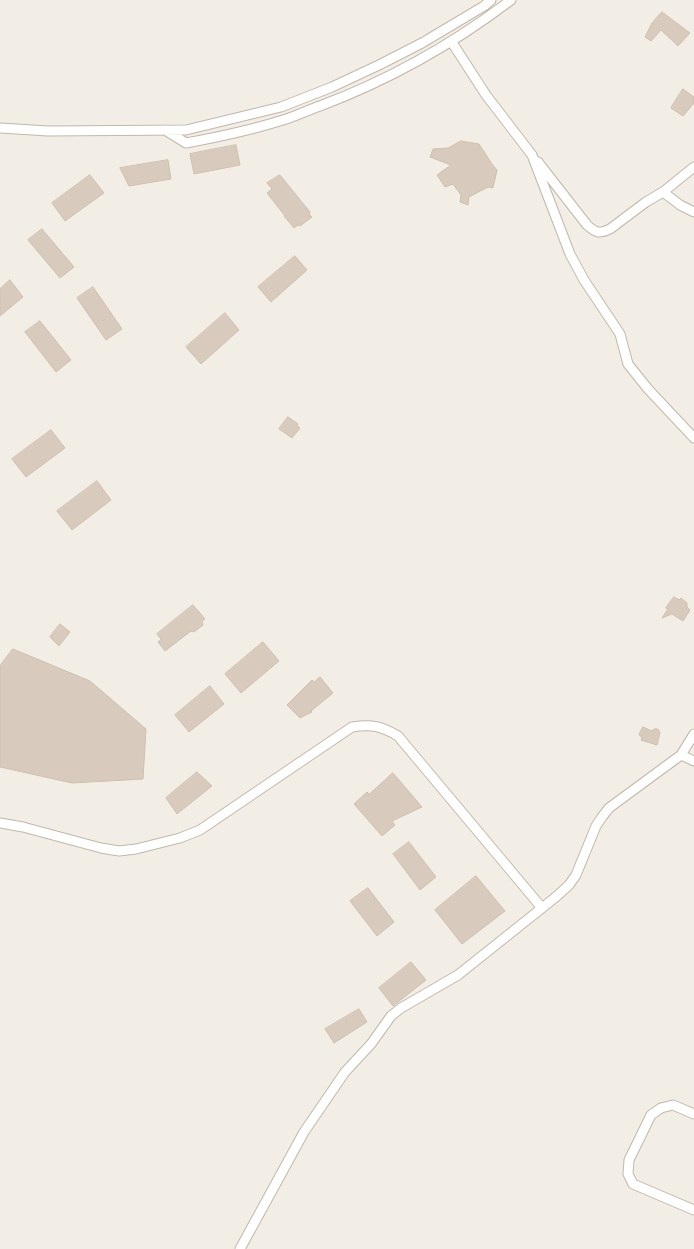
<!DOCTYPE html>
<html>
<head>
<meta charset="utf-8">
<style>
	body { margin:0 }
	canvas { display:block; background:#f3eee5 }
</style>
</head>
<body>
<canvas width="694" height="1249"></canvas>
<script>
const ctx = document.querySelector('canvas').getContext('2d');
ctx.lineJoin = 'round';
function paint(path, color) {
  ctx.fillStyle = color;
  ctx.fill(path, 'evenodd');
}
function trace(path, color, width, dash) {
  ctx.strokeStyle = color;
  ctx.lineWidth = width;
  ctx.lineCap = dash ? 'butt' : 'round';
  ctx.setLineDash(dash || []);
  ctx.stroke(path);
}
const building = new Path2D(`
	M662,12L690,33L678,46L661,30L651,41L645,37L652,23Z
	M683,89L694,97V103L683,116L671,108Z
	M461,141L479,144L492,164L497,170L493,188L488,187L469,197L468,205L460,202L461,195L453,184L445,187L437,175L451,165L430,157L433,149L448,148Z
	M236,145L240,165L194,174L190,154Z
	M168,160L171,179L129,186L120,168Z
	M90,175L104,193L65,221L52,203Z
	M280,175L310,212L309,214L312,217L300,226L298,225L294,228L284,216H285L267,193L272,189L267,183Z
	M42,229L74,267L60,278L28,240Z
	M295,256L307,270L271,302L258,287Z
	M10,280L23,297L0,316V289Z
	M93,287L122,329L106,340L77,298Z
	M225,313L239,330L201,364L186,347Z
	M40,321L71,360L56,372L25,332Z
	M288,417L298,424L297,426L300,428L292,438L279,429Z
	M51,430L65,448L26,477L12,459Z
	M97,481L111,500L72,530L57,511Z
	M674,597L679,600L681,598L687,603V607L690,610L683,621L672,614L662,618L668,609L666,608Z
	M193,605L205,619L202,621L203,625L194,632L191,631L165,651L158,642L161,639L157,634Z
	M60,624L70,632L59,646L50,637Z
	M263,642L279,661L241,693L225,674Z
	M13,649L90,681L146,729L143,779L72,783L0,767V666Z
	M320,677L333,693L311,711L312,712L300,718L287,705L312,680L314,682Z
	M210,686L224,704L189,732L175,715Z
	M643,727L652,731L654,729H658L660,733L657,745L641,740L642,737L639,735Z
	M197,772L212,786L177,814L166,798Z
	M393,773L422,807L392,821L395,825L382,836L354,804L367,792L369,794Z
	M409,842L436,877L420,890L393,854Z
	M476,876L505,911L462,944L435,910Z
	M368,888L394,922L377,936L350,901Z
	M411,962L426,980L393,1006L379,988Z
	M359,1009L367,1022L334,1043L325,1029Z`);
paint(building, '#d8cbbd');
trace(building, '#d0bfad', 1);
const street = new Path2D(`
	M451,41L486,95L532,155L570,254L584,280L620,334L628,364L648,389L694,438
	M0,128L48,131L186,130L281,107L332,87L379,65L422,43L484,6L491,0
	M165,130L186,143C219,137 251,130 283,120C296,116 308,110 320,106C389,80 453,44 511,0
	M538,162L587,225C596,233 599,234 610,229L646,202L663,192L694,167
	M663,192L680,205L694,212
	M681,755L694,761
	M0,823L23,827L101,848L119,851L136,849L180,838L200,830L352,727C372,724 381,726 398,736L542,908
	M694,1114L673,1105L661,1108L651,1115L629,1160L628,1174L633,1184L694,1210
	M240,1249L304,1132L345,1072L371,1044L391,1016L401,1008L458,975L557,896L569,885L576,875L596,826L602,817L609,808L681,755L694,734`);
trace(street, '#c2b7aa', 11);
trace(street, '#fff', 9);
</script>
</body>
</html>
